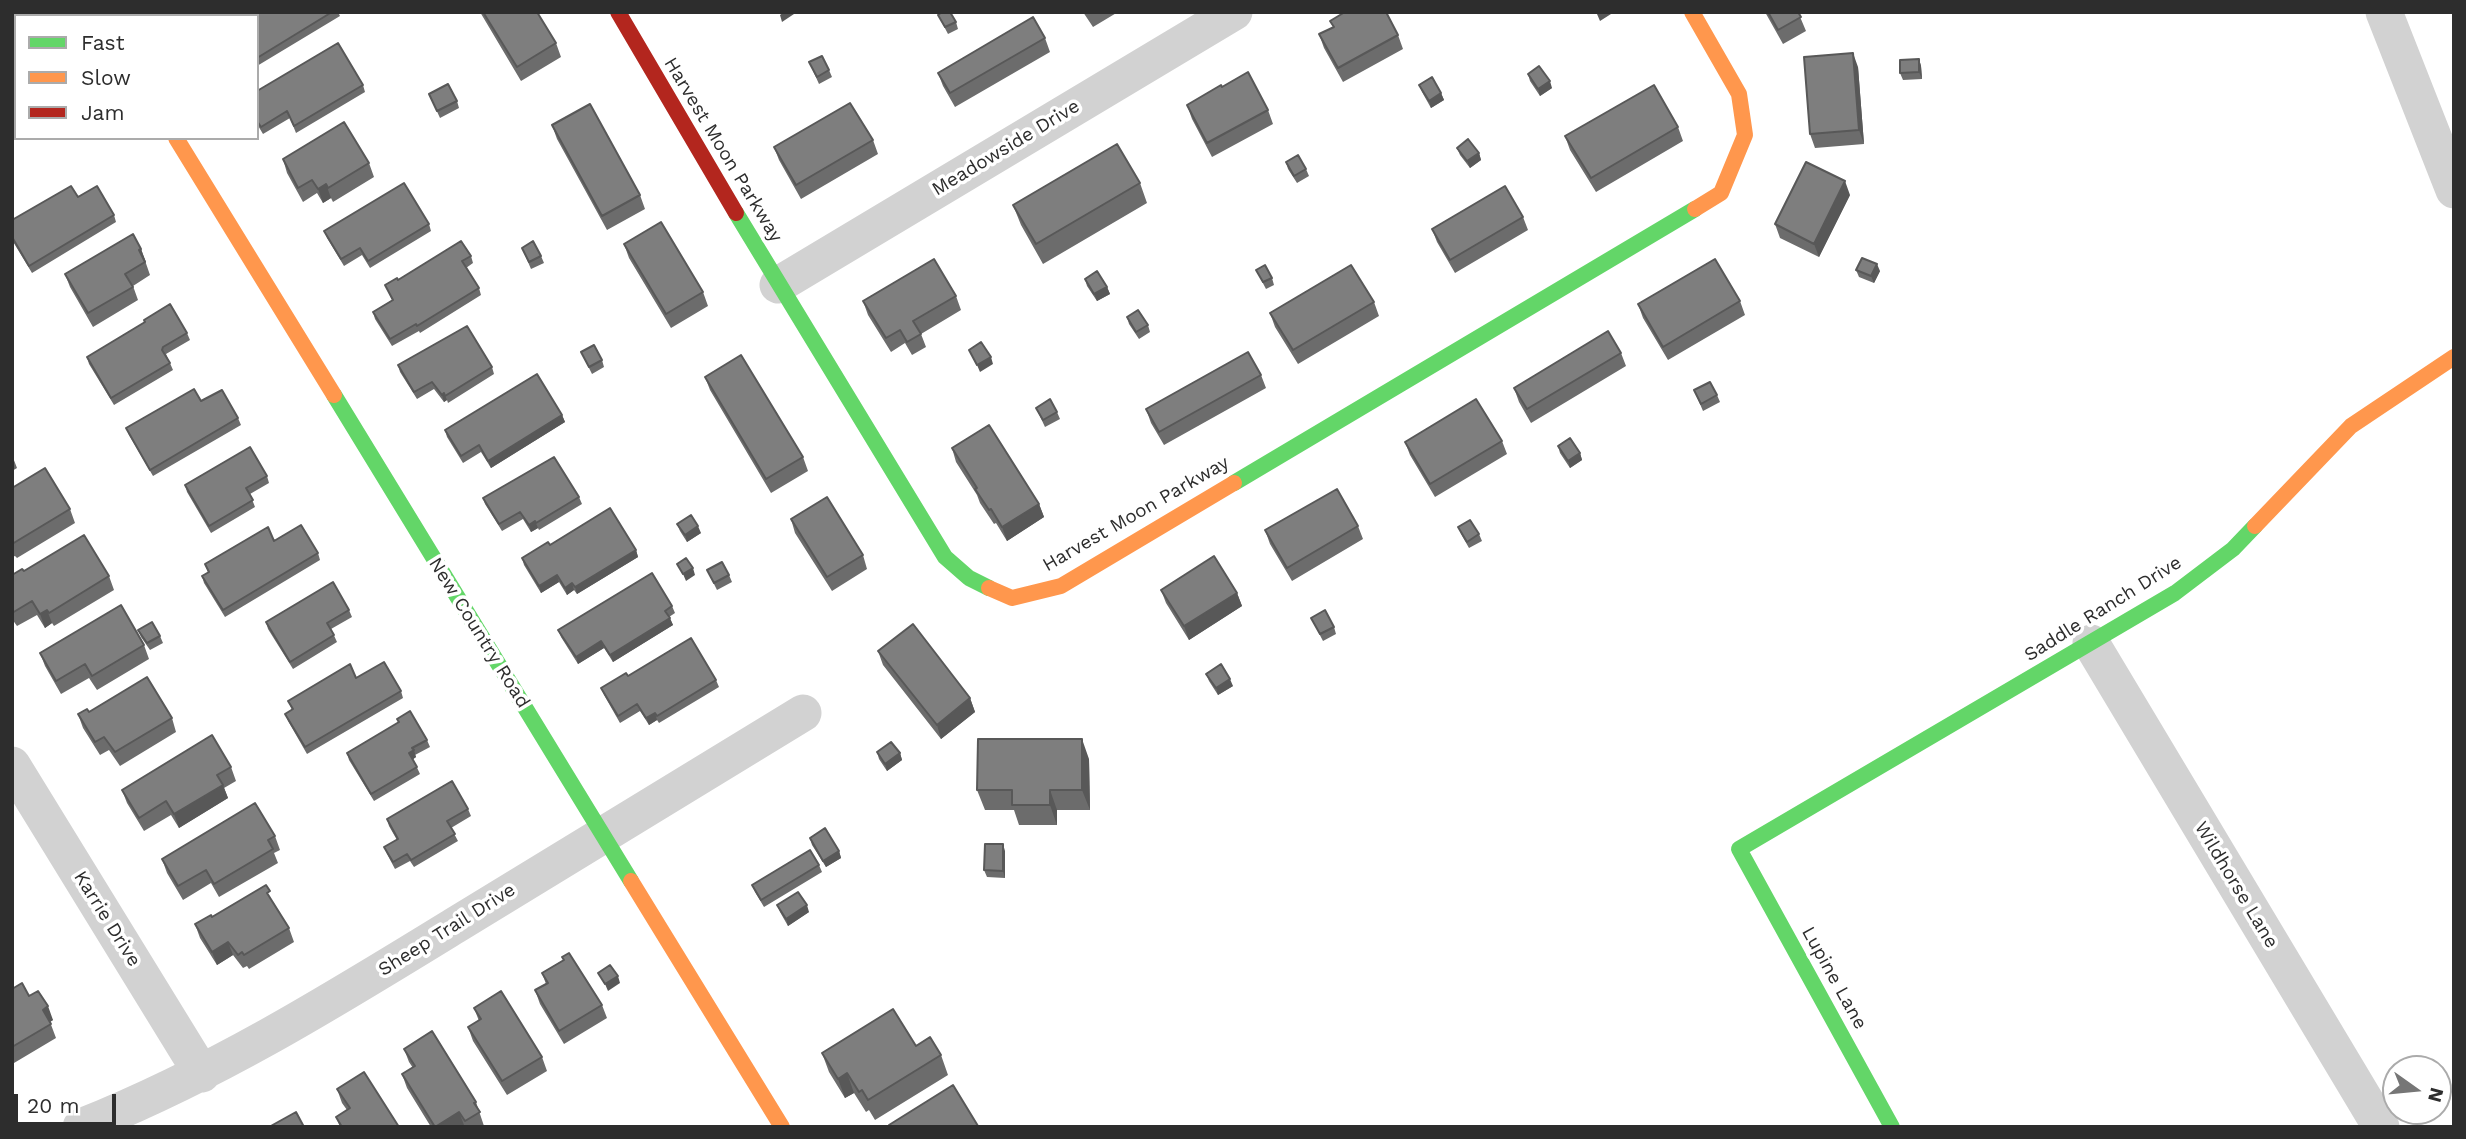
<!DOCTYPE html>
<html>
<head>
<meta charset="utf-8">
<style>
	body { margin:0 }
	#map { position:relative; width:2466px; height:1139px; overflow:hidden; background:#fff; font-family:"Work Sans",sans-serif }
	canvas { display:block }
	.frame { position:absolute; inset:0; border:14px solid #2d2d2d; pointer-events:none }
	.legend { position:absolute; left:14px; top:14px; width:245px; height:126px; box-sizing:border-box; background:#fff; border:2px solid #ababab; margin:0; padding:9px 12px; list-style:none; font-size:21px; color:#2d2d2d }
	.legend li { display:flex; align-items:center; gap:14px; height:35px }
	.legend b { width:35px; border:2px solid #ababab }
	.north { position:absolute; left:2382px; top:1055px; width:70px; height:70px; box-sizing:border-box; background:#fff; border:2px solid #ababab; border-radius:50%; rotate:105deg; font-size:19px; font-weight:700; line-height:28px; text-align:center; color:#2d2d2d }
	.north::after { content:''; display:block; margin:auto; width:24px; height:32px; background:#767676; clip-path:polygon(50% 0,100% 100%,50% 72%,0 100%) }
	.scale { position:absolute; left:14px; top:1094px; width:102px; height:32px; box-sizing:border-box; border:4px solid #2d2d2d; border-top:0; padding-left:9px; font-size:21px; line-height:24px; white-space:nowrap; color:#2d2d2d; -webkit-text-stroke:5px #fff; paint-order:stroke }
</style>
</head>
<body>
<div id="map">
<canvas width="2466" height="1139"></canvas>
<div class="frame"></div>
<ul class="legend">
<li><b style="height:9px;background:#63d668"></b>Fast</li>
<li><b style="height:9px;background:#ff974d"></b>Slow</li>
<li><b style="height:9px;background:#b3261e"></b>Jam</li>
</ul>
<div class="north">N</div>
<div class="scale">20 m</div>
</div>
<script>
const ctx = document.querySelector('canvas').getContext('2d');
ctx.lineJoin = 'round';
function trace(path, color, width, dash) {
  ctx.strokeStyle = color;
  ctx.lineWidth = width;
  ctx.lineCap = dash ? 'butt' : 'round';
  ctx.setLineDash(dash || []);
  ctx.stroke(path);
}
function paint(path, color) {
  ctx.fillStyle = color;
  ctx.fill(path, 'evenodd');
}
function drawText(font, color, halo, rows, align = 'center') {
  ctx.font = font + ' "Work Sans",sans-serif';
  ctx.lineWidth = 7;
  ctx.setLineDash([]);
  ctx.textBaseline = 'middle';
  ctx.strokeStyle = halo;
  ctx.fillStyle = color;
  for (const [text, x, y, turn = 0] of rows) {
    ctx.save();
    ctx.translate(x, y);
    ctx.rotate((+turn || 0) * Math.PI / 180);
    ctx.textAlign = isNaN(turn) ? turn : align;
    if (halo) ctx.strokeText(text, 0, 0);
    ctx.fillText(text, 0, 0);
    ctx.restore();
  }
}
trace(new Path2D(`
	M99,12L101,16
	M2384,12L2454,190
	M12,118L16,116
	M778,285L1234,12
	M2091,643L2381,1127
	M12,765L202,1074
	M81,1127C214,1074 332,1001 454,926C570,855 687,784 803,713`), '#d2d2d2', 37);
trace(new Path2D(`
	M736,213L945,557L969,578L989,588
	M334,395L631,881
	M1234,483L1695,209
	M1892,1127L1739,849L2175,593L2233,549L2255,526`), '#63d668', 16);
trace(new Path2D(`
	M1692,12L1739,94L1745,135L1721,193L1695,209
	M176,138L334,395
	M2255,526L2351,426L2454,357
	M989,588L1012,598L1061,586L1234,483
	M631,881L782,1127`), '#ff974d', 16);
trace(new Path2D(`
	M618,12L736,213`), '#b3261e', 16);
paint(new Path2D(`
	M240,12H338L340,16L257,66V16Z
	M480,12H537L556,43L561,57L521,81Z
	M1083,12H1118L1093,27Z
	M1765,12H1798L1806,31L1783,44Z
	M938,15L956,22L958,29L948,34Z
	M1330,21L1398,35L1403,49L1343,82L1324,48L1319,34L1333,27Z
	M1045,38L1050,52L955,107L943,86L938,73Z
	M1919,59L1921,66L1922,79L1903,80L1900,73Z
	M809,62L829,70L832,77L819,84Z
	M1858,67L1864,144L1815,148L1810,134Z
	M1528,74L1552,88L1540,96L1530,81Z
	M363,85L365,92L296,133L290,118L263,134L257,124V91Z
	M1419,85L1441,93L1444,100L1431,108L1422,92Z
	M1222,87L1268,110L1273,124L1212,157L1192,119L1187,105Z
	M429,94L457,101L459,108L440,118Z
	M552,125L640,195L645,209L607,230L557,139Z
	M1678,127L1683,141L1596,192L1570,150L1565,136Z
	M873,140L878,154L801,199L779,160L774,147Z
	M1457,148L1479,153L1481,160L1470,168L1460,155Z
	M283,159L369,163L374,177L333,202L331,198L323,203L317,193L303,202L287,173Z
	M1286,162L1306,169L1309,176L1297,183L1288,169Z
	M1140,183L1147,203L1043,264L1021,225L1013,205Z
	M1850,195L1819,257L1780,238L1775,224Z
	M78,197L114,215L116,222L32,273L12,240V220Z
	M1523,217L1528,230L1455,273L1437,242L1432,229Z
	M429,224L431,231L370,268L362,255L344,266L327,238L324,231Z
	M624,244L703,292L708,306L671,328L629,258Z
	M522,248L541,256L544,263L531,269Z
	M141,249L150,275L133,286L138,300L93,327L70,287L65,274Z
	M471,256L473,263L466,268L479,288L481,295L420,333L419,331L392,346L375,319L373,312L392,300L385,285Z
	M1256,270L1272,278L1274,285L1266,289Z
	M1856,270L1880,271L1874,283L1859,277Z
	M1085,279L1107,287L1110,294L1097,301L1087,286Z
	M956,296L961,310L921,334L926,347L912,355L905,343L891,352L868,315L863,301Z
	M1740,301L1745,315L1668,360L1643,318L1638,304Z
	M1374,302L1379,316L1298,364L1275,327L1270,313Z
	M1127,317L1148,325L1150,332L1139,339L1129,324Z
	M144,320L187,333L190,340L166,354L173,370L114,405L89,364L87,357L145,323Z
	M581,352L602,360L604,367L592,374Z
	M1621,353L1626,366L1531,423L1519,402L1514,388Z
	M398,365L492,367L494,374L448,403L447,400L444,402L434,389L417,399L400,372Z
	M1261,375L1266,388L1164,445L1151,423L1146,409Z
	M705,377L803,457L808,471L771,493L710,390Z
	M1694,390L1717,395L1720,402L1703,411Z
	M201,401L238,418L241,425L153,476L129,435L126,428Z
	M1036,408L1057,412L1060,419L1045,427Z
	M562,415L565,422L491,468L481,452L463,463L447,437L445,430Z
	M1502,441L1507,454L1435,497L1410,455L1405,442Z
	M1558,446L1580,453L1582,460L1570,468L1560,453Z
	M952,448L1039,504L1044,517L1007,541L996,523L994,524L980,503L977,495L956,462Z
	M12,455L17,468L12,471Z
	M267,476L269,483L250,494L255,507L211,533L187,492L185,485Z
	M12,488L70,509L75,523L17,558L15,556L12,557Z
	M579,497L582,504L539,530L538,528L531,532L523,519L502,531L485,504L483,498Z
	M791,519L863,555L867,569L832,591L795,533Z
	M677,524L701,533L687,542L680,531Z
	M1358,526L1363,539L1292,581L1270,544L1265,530Z
	M1458,527L1479,534L1482,541L1469,548L1461,534Z
	M274,541L318,553L320,560L225,617L204,583L202,576L208,572L205,564Z
	M550,545L636,550L638,557L577,594L574,590L567,595L559,582L541,593L524,565L522,558Z
	M707,570L729,575L732,582L717,590Z
	M24,571L109,576L114,590L54,626L52,623L45,628L37,615L17,626L12,619V575Z
	M1161,590L1237,593L1242,606L1189,640L1166,603Z
	M672,606L675,613L669,617L673,625L613,662L604,648L578,664L561,637L558,630Z
	M349,610L352,617L331,629L337,642L293,669L268,629L266,622Z
	M1311,618L1334,627L1336,634L1323,641Z
	M138,630L160,636L163,643L150,650L141,637Z
	M144,645L149,659L97,690L89,678L61,694L45,666L40,653Z
	M878,651L970,698L975,712L941,739L883,665Z
	M1206,674L1233,686L1218,695L1209,681Z
	M628,676L716,680L719,687L659,723L657,720L649,725L640,711L620,723L604,695L601,688Z
	M356,678L401,691L403,698L307,754L288,721L285,714L292,710L288,701Z
	M89,712L172,718L176,732L120,766L109,750L100,755L83,728L78,714Z
	M397,719L427,740L430,747L415,755L416,757L413,759L420,774L374,801L349,760L347,753L398,723Z
	M877,752L900,753L902,760L887,771L879,759Z
	M1089,759L1090,810H1057V825H1019L1014,810H985L977,790Z
	M231,767L236,781L224,788L228,798L179,828L171,815L144,831L127,803L122,790Z
	M468,809L471,816L451,828L458,841L414,867L410,861L395,869L387,854L384,847L397,840L389,826L387,819Z
	M275,836L280,850L274,853L278,863L219,897L211,883L183,900L167,873L162,859Z
	M810,838L839,851L841,858L826,867L812,845Z
	M1005,851V878L987,877L984,870Z
	M819,865L822,872L764,907L755,892L752,885Z
	M274,904L289,928L294,942L249,969L247,966L243,968L233,955L217,965L200,938L195,924L212,917Z
	M777,905L809,912L788,926L780,912Z
	M562,957L602,1005L607,1018L564,1044L540,1004L535,990L546,984L542,973L563,960Z
	M12,989L29,996L53,1020L50,1022L56,1038L14,1063L12,1059Z
	M474,1008L542,1057L547,1071L507,1095L473,1041L468,1027L479,1021Z
	M916,1046L941,1055L948,1075L875,1120L869,1110L866,1112L854,1093L845,1098L829,1072L822,1053Z
	M404,1049L476,1102L484,1126L431,1127L407,1088L402,1074L413,1068L409,1062Z
	M337,1089L399,1127H340L336,1117L347,1110L342,1103Z`), '#6c6c6c');
paint(new Path2D(`
	M784,12H793L794,14L782,22L780,15Z
	M1600,12H1611V14L1600,21L1597,14Z
	M1853,53L1858,67L1864,144L1859,130Z
	M1919,59L1921,66L1922,79L1919,72Z
	M1550,81L1552,88L1540,96L1538,89Z
	M1441,93L1444,100L1431,108L1429,101Z
	M1479,153L1481,160L1470,168L1467,161Z
	M1845,181L1850,195L1819,257L1814,244Z
	M326,184L331,198L323,203L318,189Z
	M141,249L146,262V263L139,250Z
	M1877,264L1880,271L1874,283L1871,276Z
	M1107,287L1110,294L1097,301L1094,294Z
	M991,357L993,364L980,372L977,365Z
	M444,393L447,400L444,402L442,395Z
	M562,415L565,422L491,468L488,461Z
	M1580,453L1582,460L1570,468L1568,461Z
	M1039,504L1044,517L1007,541L1002,527Z
	M535,521L538,528L531,532L529,525Z
	M698,526L701,533L687,542L685,535Z
	M636,550L638,557L577,594L575,587Z
	M693,568L695,575L686,581L683,574Z
	M557,575L559,582L541,593L539,586Z
	M572,583L574,590L567,595L565,588Z
	M1237,593L1242,606L1189,640L1184,626Z
	M47,610L52,623L45,628L40,614Z
	M670,618L673,625L613,662L610,655Z
	M601,641L604,648L578,664L576,657Z
	M1230,679L1233,686L1218,695L1216,688Z
	M970,698L975,712L941,739L937,725Z
	M655,713L657,720L649,725L646,718Z
	M1082,739L1089,759L1090,810L1082,790Z
	M414,750L416,757L412,760L409,753Z
	M900,753L902,760L887,771L885,764Z
	M223,785L228,798L179,828L174,814Z
	M1050,790L1057,810V825L1050,805Z
	M1003,844L1005,851V878L1003,871Z
	M839,851L841,858L826,867L823,861Z
	M807,905L809,912L788,926L786,919Z
	M228,942L233,955L217,965L212,952Z
	M618,976L620,983L608,991L605,984Z
	M48,1006L53,1020L48,1023L43,1010Z
	M847,1073L854,1093L845,1098L838,1079Z
	M459,1112L464,1125L462,1127H436Z`), '#585858');
const building = new Path2D(`
	M240,12H332L257,58V16H234Z
	M483,12H537L556,43L517,67Z
	M942,12H950L956,22L945,27L938,15Z
	M1345,12H1386L1398,35L1338,68L1319,34L1334,27L1330,21Z
	M1768,12H1798L1801,17L1778,30Z
	M1033,17L1045,38L950,93L938,73Z
	M338,43L363,85L294,126L287,111L261,127L257,121V91Z
	M1853,53L1859,130L1810,134L1804,57Z
	M822,56L829,70L817,77L809,62Z
	M1919,59V72L1900,73V60Z
	M1539,66L1550,81L1538,89L1528,74Z
	M1248,72L1268,110L1207,143L1187,105L1221,85L1222,87Z
	M1432,77L1441,93L1429,101L1419,85Z
	M448,84L457,101L437,111L429,94Z
	M1654,85L1678,127L1591,178L1565,136Z
	M850,103L873,140L796,185L774,147Z
	M590,104L640,195L602,216L552,125Z
	M344,122L369,163L328,188L326,184L318,189L312,180L298,188L283,159Z
	M1468,139L1479,153L1467,161L1457,148Z
	M1117,144L1140,183L1036,244L1013,205Z
	M1298,155L1306,169L1294,176L1286,162Z
	M1806,162L1845,181L1814,244L1775,224Z
	M404,183L429,224L368,261L360,248L341,259L324,231Z
	M71,186L78,197L97,186L114,215L29,266L12,237V220Z
	M1505,186L1523,217L1450,260L1432,229Z
	M661,222L703,292L666,314L624,244Z
	M133,234L141,249L139,250L145,262L125,274L133,287L88,313L65,274Z
	M461,241L471,256L462,261L479,288L417,326L416,324L390,339L373,312L393,300L385,285L397,278L398,280Z
	M533,241L541,256L529,262L522,248Z
	M1862,258L1877,264L1871,276L1856,270Z
	M934,259L956,296L913,321L921,334L907,342L900,330L886,338L863,301Z
	M1715,259L1740,301L1663,347L1638,304Z
	M1265,265L1272,278L1263,282L1256,270Z
	M1351,265L1374,302L1293,350L1270,313Z
	M1097,271L1107,287L1094,294L1085,279Z
	M170,304L187,333L163,347L162,350L170,363L111,398L87,357L145,322L144,320Z
	M1138,310L1148,325L1136,332L1127,317Z
	M467,326L492,367L445,396L444,393L442,395L432,382L414,392L398,365Z
	M1608,331L1621,353L1527,409L1514,388Z
	M981,342L991,357L977,365L969,350Z
	M594,345L602,360L589,367L581,352Z
	M1248,352L1261,375L1159,432L1146,409Z
	M741,355L803,457L766,479L705,377Z
	M537,374L562,415L488,461L479,445L461,456L445,430Z
	M1710,382L1717,395L1701,404L1694,390Z
	M194,389L201,401L222,390L238,418L150,470L126,428Z
	M1050,399L1057,412L1043,420L1036,408Z
	M1476,399L1502,441L1430,484L1405,442Z
	M989,425L1039,504L1002,527L991,509L989,510L975,489L977,488L952,448Z
	M1570,438L1580,453L1568,461L1558,446Z
	M250,447L267,476L246,488L253,500L209,526L185,485Z
	M554,457L579,497L536,523L535,521L529,525L520,512L499,524L483,498Z
	M45,468L70,509L12,544V488Z
	M1337,489L1358,526L1287,568L1265,530Z
	M827,497L863,555L827,577L791,519Z
	M610,508L636,550L575,587L572,583L565,588L557,575L539,586L522,558L548,542L550,545Z
	M691,515L698,526L685,535L677,524Z
	M1470,520L1479,534L1467,542L1458,527Z
	M301,525L318,553L223,610L202,576L209,572L205,564L268,527L274,541Z
	M84,535L109,576L49,613L47,610L40,614L32,601L12,613V575L22,569L24,571Z
	M1214,556L1237,593L1184,626L1161,590Z
	M686,558L693,568L683,574L677,564Z
	M722,562L729,575L714,583L707,570Z
	M652,573L672,606L665,611L670,618L610,655L601,641L576,657L558,630Z
	M333,582L349,610L327,623L334,635L290,662L266,622Z
	M121,605L144,645L92,676L85,664L56,681L40,653Z
	M1325,610L1334,627L1320,634L1311,618Z
	M152,622L160,636L147,643L138,630Z
	M913,624L970,698L937,725L878,651Z
	M691,638L716,680L657,716L655,713L646,718L637,704L618,716L601,688L626,673L628,676Z
	M384,662L401,691L305,747L285,714L293,709L288,701L350,664L356,678Z
	M1221,664L1230,679L1216,688L1206,674Z
	M147,677L172,718L115,752L104,737L95,742L78,714L87,709L89,712Z
	M410,711L427,740L412,748L414,750L409,753L417,767L371,794L347,753L399,722L397,719Z
	M212,735L231,767L217,775L223,785L174,814L166,801L139,818L122,790Z
	M978,739H1082V790H1050V805H1012V790H977Z
	M891,742L900,753L885,764L877,752Z
	M452,781L468,809L447,821L455,834L411,860L407,854L393,862L384,847L398,839L387,819Z
	M255,803L275,836L268,840L273,849L214,884L206,870L178,886L162,859Z
	M825,828L839,851L823,861L810,838Z
	M985,844H1003V871L984,870Z
	M810,850L819,865L761,900L752,885Z
	M266,885L270,891L267,893L289,928L244,955L242,952L238,955L228,942L212,952L195,924L211,915L212,917Z
	M798,892L807,905L786,919L777,905Z
	M569,953L602,1005L559,1031L535,990L548,983L542,973L564,960L562,957Z
	M610,965L618,976L605,984L598,973Z
	M22,983L29,996L38,991L48,1006L43,1010L51,1024L12,1047V989Z
	M501,991L542,1057L502,1081L468,1027L481,1019L474,1008Z
	M893,1009L916,1046L930,1037L941,1055L868,1100L862,1090L859,1092L847,1073L838,1079L822,1053Z
	M432,1031L476,1102L474,1103L480,1112L465,1121L459,1112L435,1127L402,1074L415,1066L404,1049Z
	M364,1072L399,1127H342L336,1117L350,1108L337,1089Z
	M953,1085L978,1126L977,1127H890L889,1125Z
	M296,1112L304,1127H269Z`);
paint(building, '#7e7e7e');
trace(building, '#585858', 2);
drawText('19px', '#2d2d2d', '#fff', [
	["Meadowside Drive",1006,148,-31],
	["Harvest Moon Parkway",723,150,59],
	["Harvest Moon Parkway",1136,514,-30],
	["Saddle Ranch Drive",2103,609,-32],
	["New Country Road",479,633,58],
	["Wildhorse Lane",2236,885,59],
	["Karrie Drive",107,919,58],
	["Sheep Trail Drive",447,930,-32],
	["Lupine Lane",1834,978,61]
]);
</script>
</body>
</html>
